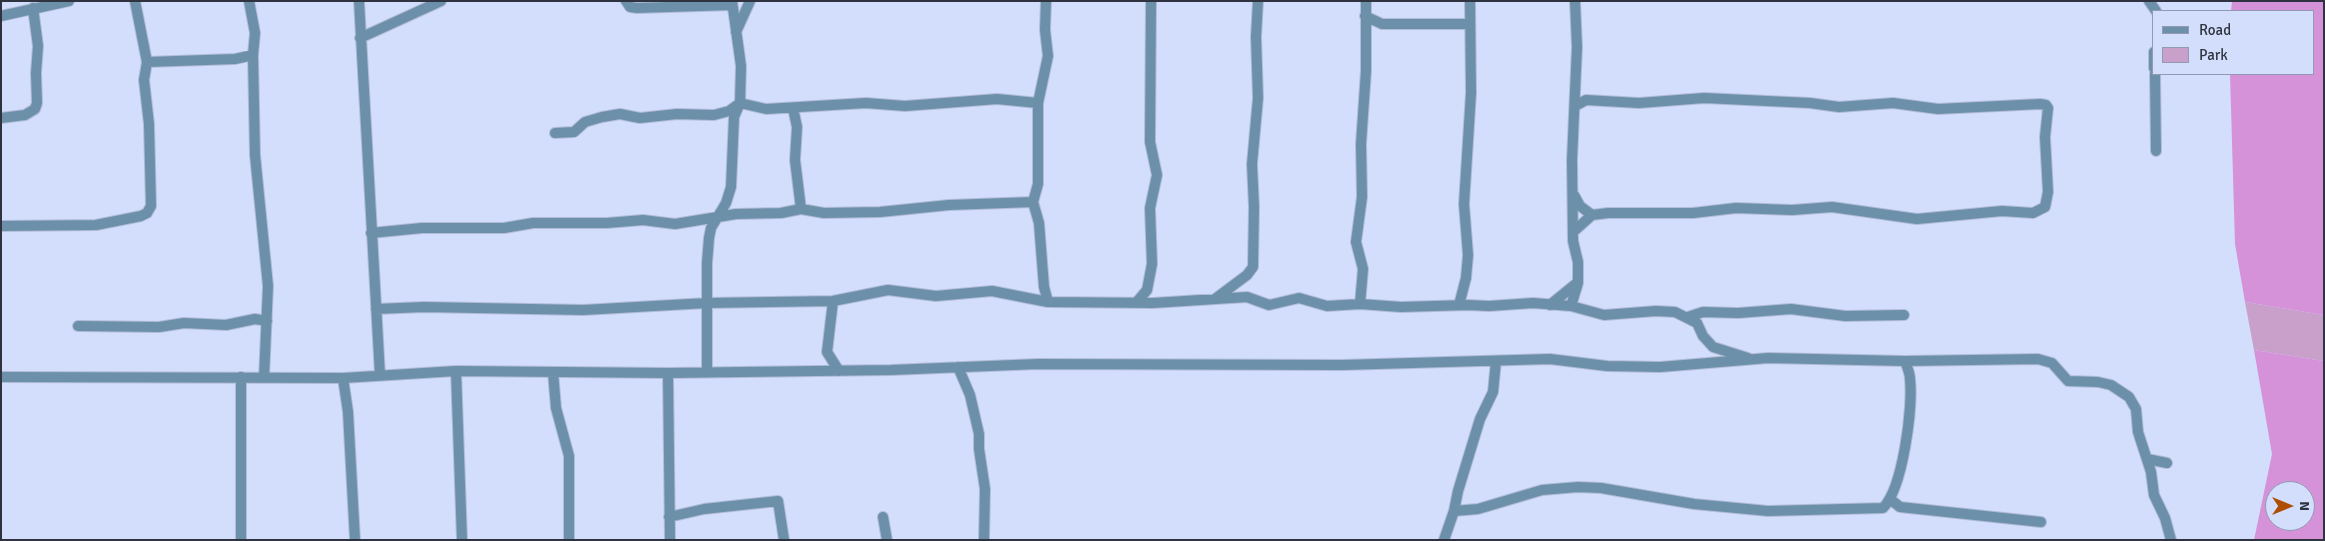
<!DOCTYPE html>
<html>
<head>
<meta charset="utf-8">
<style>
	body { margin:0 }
	#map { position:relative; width:2325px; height:541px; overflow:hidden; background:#d2defc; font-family:Signika,sans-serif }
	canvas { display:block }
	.frame { position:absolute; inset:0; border:2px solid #2f333f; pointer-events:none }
	.legend { position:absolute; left:2152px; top:10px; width:162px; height:65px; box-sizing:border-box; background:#d2defc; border:1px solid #919ab0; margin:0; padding:6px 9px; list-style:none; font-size:15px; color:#2f333f }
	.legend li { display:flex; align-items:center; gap:10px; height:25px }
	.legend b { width:25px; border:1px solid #919ab0 }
	.north { position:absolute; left:2265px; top:481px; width:50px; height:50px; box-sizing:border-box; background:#d2defc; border:1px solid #919ab0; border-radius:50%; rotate:90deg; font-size:14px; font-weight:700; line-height:20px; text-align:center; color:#2f333f }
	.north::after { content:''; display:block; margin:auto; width:18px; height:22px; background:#ad4e01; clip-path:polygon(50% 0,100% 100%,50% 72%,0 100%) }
</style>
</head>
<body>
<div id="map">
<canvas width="2325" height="541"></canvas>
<div class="frame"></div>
<ul class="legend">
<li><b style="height:6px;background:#6d90aa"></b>Road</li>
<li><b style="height:14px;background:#c8a0ca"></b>Park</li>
</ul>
<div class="north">N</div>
</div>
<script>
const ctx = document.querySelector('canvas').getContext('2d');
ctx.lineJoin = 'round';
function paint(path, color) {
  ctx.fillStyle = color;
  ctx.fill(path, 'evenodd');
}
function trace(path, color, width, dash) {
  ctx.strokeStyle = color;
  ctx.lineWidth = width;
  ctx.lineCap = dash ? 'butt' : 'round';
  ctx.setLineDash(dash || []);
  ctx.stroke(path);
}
paint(new Path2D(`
	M2245,302L2324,315V361L2254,350Z`), '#c8a0ca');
paint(new Path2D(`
	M2232,1H2324V315L2245,302L2235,244L2230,74H2314V11H2231Z
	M2254,350L2324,361V540H2254L2272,454ZM2275,491H2305V521H2275Z`), '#d592d9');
const minor = new Path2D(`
	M249,1L255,33L253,55L255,155L268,286L264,378
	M359,1L380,375
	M626,1L630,7L637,8L732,5
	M1046,1L1045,30L1048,56L1038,103V184L1033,202L1039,223L1044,287L1048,302
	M2149,1L2156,11
	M1,16L69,1
	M1365,16L1382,24H1469
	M736,32L750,1
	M360,38L441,1
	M2154,52V68
	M147,62L235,59L253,55
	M2155,74L2156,151
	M793,108L797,127L795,160L801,209
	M1,118L25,115L35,109L37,103L36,73L38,46L33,8
	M555,133L574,132L585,122L602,117L620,114L640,118L677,114L714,115L729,111L740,103L766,109L866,103L905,106L997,99L1038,103
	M1574,195L1580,206L1592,215
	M1,226L96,225L141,216L147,213L151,206L149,124L144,80L147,62L135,1
	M1573,232L1592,215L1608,213H1693L1736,208L1792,210L1832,207L1917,219L2002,211L2033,213L2045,207L2048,192L2045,137L2048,108L2046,105L2040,104L1938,109L1893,103L1839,107L1810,103L1704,98L1639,103L1586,100L1575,106
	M371,233L422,228H504L533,223H607L643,220L675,224L736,214L781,213L801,209L824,213L880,212L949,205L1033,202
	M1215,299L1247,275L1253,267L1254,207L1252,164L1258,98L1256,37L1258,1
	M833,301L827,352L839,371
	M1136,303L1147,290L1152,264L1150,208L1157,175L1150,142L1151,1
	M1360,304L1363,269L1356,242L1362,197L1361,144L1366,71V1
	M1459,305L1466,278L1468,255L1464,204L1471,93L1470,1
	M1550,305L1577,283
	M1571,306L1578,283V262L1573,241L1572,160L1577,47L1575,1
	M376,309L424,307L583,310L707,303L833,301L888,290L936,296L992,291L1048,302L1153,303L1247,297L1269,305L1299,298L1327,306L1360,304L1401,307L1468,305L1489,306L1533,303L1571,306L1604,315L1656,311L1675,312L1697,323L1703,336L1713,347L1748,358
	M1688,317L1703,312L1738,313L1791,309L1845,316L1904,315
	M78,326L159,327L184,323L226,325L255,319L267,321
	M958,367L970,395L979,434V449L985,489L984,540
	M456,371L462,540
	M553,372L556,408L569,456V540
	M707,372V263L709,238L711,228L726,203L731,187L734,117L740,103L741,66L732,1
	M668,373L670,540
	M1,377L343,378L456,371L668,373L891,370L1038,364L1342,365L1550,359L1607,366L1660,367L1768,358L1905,361L2038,359L2052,363L2068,381L2098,382L2111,385L2129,397L2136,409L2138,432L2151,472L2154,495L2165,518L2171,540
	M241,377V540
	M343,378L348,412L355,540
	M2147,459L2167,463
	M1890,499L1900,507L2041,522
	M1454,511L1478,509L1542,490L1578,487L1601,488L1694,504L1768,511L1883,508C1903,488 1913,408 1910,379C1910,373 1907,367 1905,361
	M669,517L704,509L778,501L784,540
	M883,517L887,540
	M1444,540L1454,511L1458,491L1480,419L1493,392L1496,361`);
trace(minor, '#b1bcd6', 12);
trace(minor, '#6d90aa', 10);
</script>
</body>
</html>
